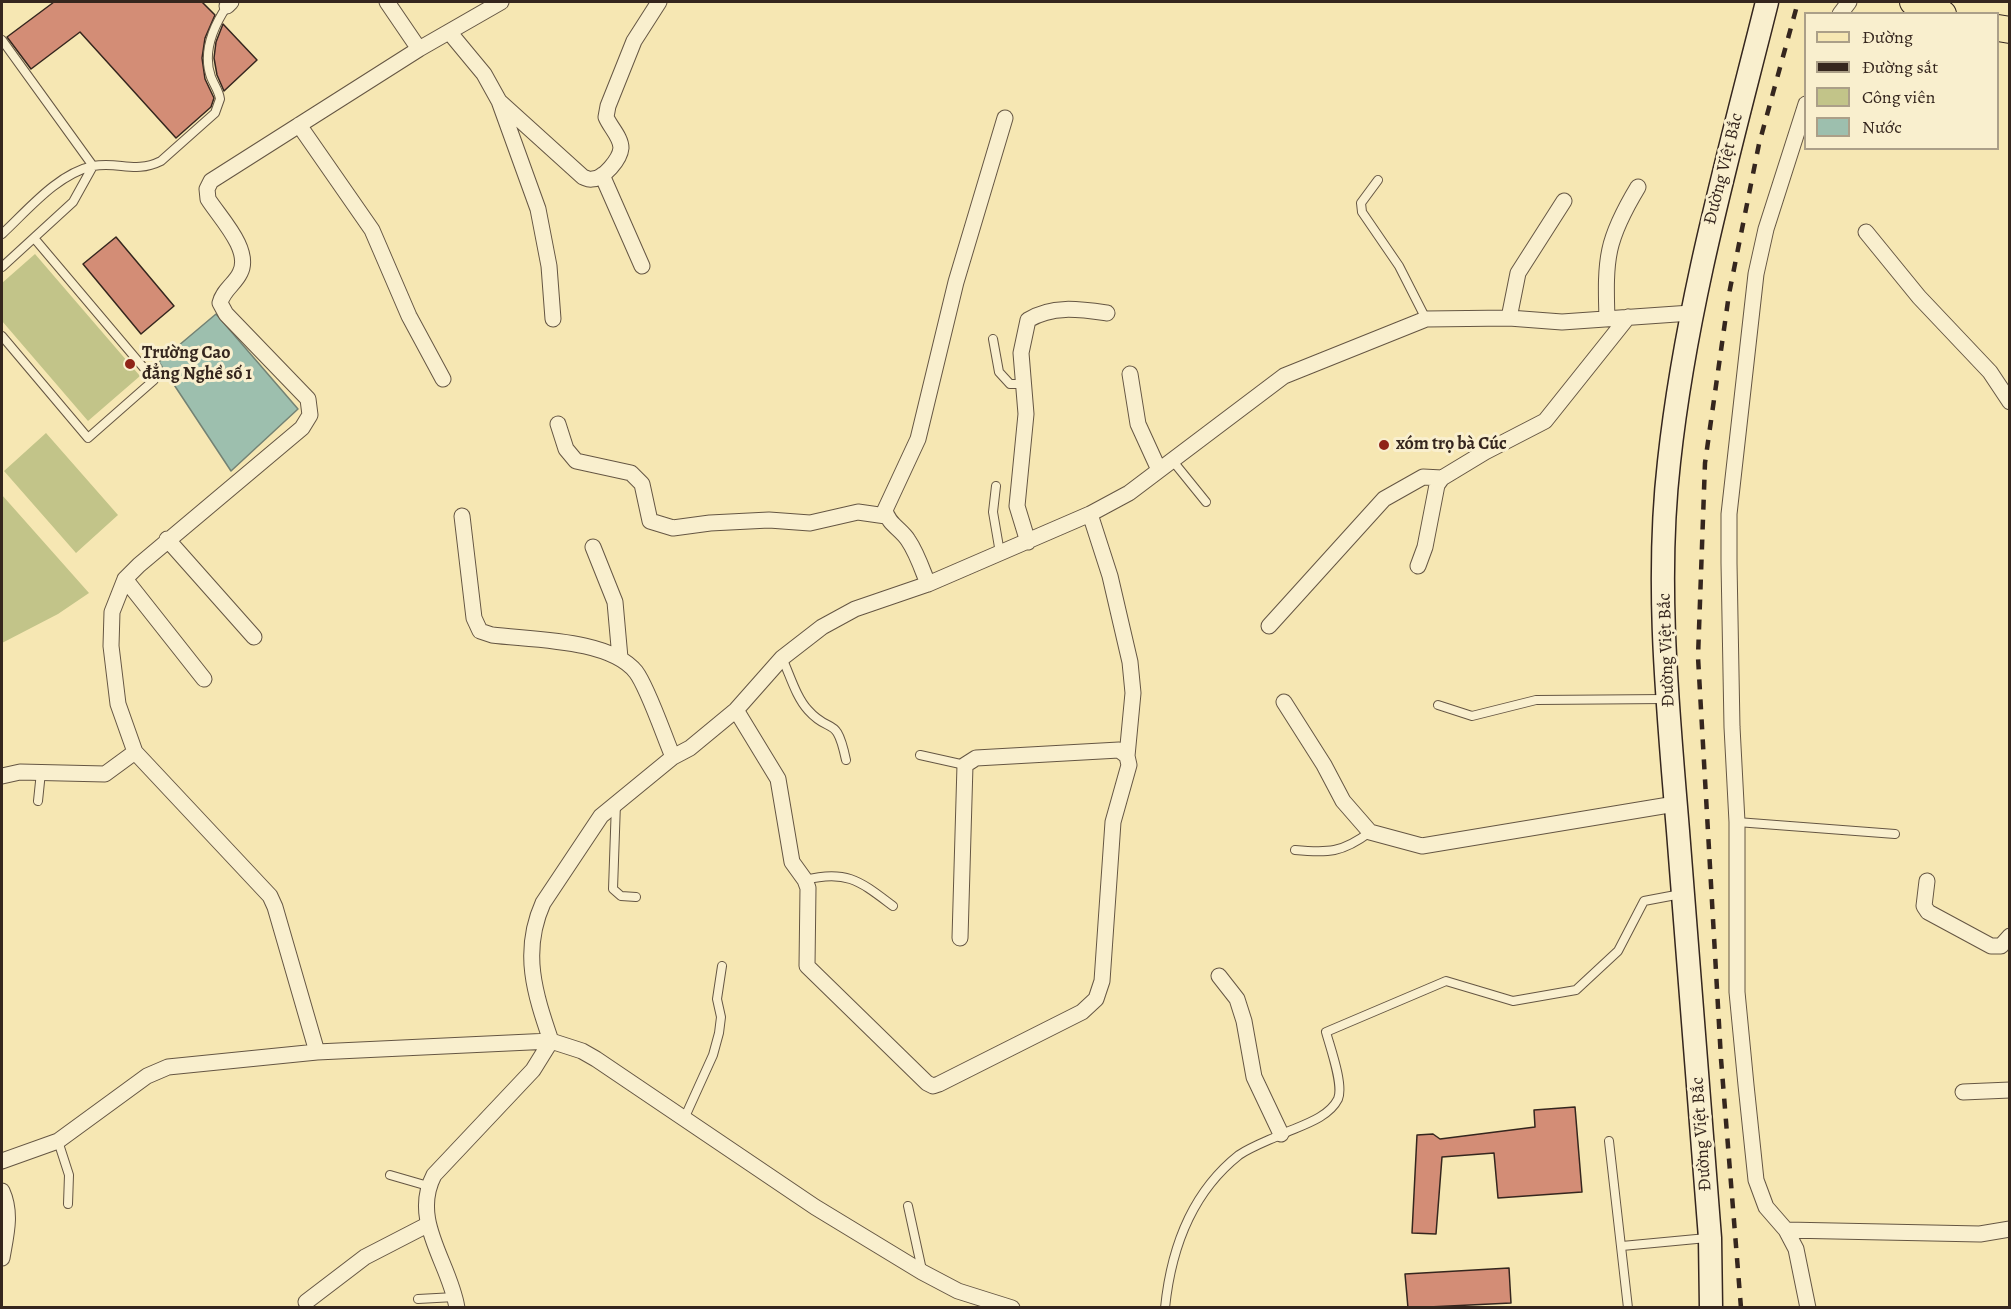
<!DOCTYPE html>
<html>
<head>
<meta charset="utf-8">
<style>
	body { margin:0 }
	#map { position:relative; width:2011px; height:1309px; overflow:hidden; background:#f6e7b3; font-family:Alegreya,serif }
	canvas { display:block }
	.frame { position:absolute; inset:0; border:3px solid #35261e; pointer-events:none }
	.legend { position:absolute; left:1804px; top:12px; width:195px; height:138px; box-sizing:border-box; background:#f9efce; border:2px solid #ab9f88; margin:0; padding:8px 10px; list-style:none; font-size:18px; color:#35261e }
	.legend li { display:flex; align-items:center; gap:12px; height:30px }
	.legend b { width:30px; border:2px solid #ab9f88 }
</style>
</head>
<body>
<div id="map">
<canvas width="2011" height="1309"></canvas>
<div class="frame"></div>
<ul class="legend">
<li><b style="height:8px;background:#f6e7b3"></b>Đường</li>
<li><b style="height:8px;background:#35261e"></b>Đường sắt</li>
<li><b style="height:16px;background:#c2c489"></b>Công viên</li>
<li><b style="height:16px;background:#9dbfae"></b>Nước</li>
</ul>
</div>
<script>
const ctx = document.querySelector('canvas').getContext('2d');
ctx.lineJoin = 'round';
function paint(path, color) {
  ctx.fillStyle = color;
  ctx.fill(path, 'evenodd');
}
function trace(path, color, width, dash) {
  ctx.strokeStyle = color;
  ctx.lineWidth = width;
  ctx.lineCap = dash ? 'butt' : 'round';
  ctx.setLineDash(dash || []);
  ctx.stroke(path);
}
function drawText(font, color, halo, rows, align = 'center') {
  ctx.font = font + ' Alegreya,serif';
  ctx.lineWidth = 6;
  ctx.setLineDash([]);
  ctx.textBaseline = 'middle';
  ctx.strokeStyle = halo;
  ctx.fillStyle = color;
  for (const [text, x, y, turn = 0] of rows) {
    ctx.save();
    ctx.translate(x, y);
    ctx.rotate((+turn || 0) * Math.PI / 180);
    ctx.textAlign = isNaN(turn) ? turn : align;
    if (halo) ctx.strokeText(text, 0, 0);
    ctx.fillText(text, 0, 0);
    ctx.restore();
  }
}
paint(new Path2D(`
	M35,254L140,376L88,421L2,321V283Z
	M46,433L118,515L76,553L4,471Z
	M2,495L89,593L58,614L2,643Z`), '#c2c489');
const water = new Path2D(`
	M216,314L298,409L231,471L159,362Z`);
paint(water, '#9dbfae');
trace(water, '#738274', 1.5);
const building = new Path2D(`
	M54,2H202L215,15L205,38L202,58L205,79L214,98L211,107L176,138L80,32L31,69L7,37Z
	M223,24L257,60L224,91L217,75L214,58L216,42Z
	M116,237L174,306L141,334L83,264Z
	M1575,1107L1582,1192L1498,1198L1494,1153L1442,1157L1436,1234L1412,1233L1417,1135L1433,1134L1440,1139L1535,1127L1534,1110Z
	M1509,1268L1511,1303L1408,1308L1405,1274Z`);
paint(building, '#d38d76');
trace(building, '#35261e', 1.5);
const lane = new Path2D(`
	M2,40L93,166
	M1378,180L1361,203L1362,212L1399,266L1426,319
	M2,234C28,210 57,174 93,166C119,161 135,174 161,161L215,113L220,99C219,91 214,85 211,77C202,52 213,27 227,6
	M2,267L73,202L93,166
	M2,336L88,438L154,380L34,238
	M993,339L999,372L1010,384H1024
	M1172,460L1206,502
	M996,486L993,512L1000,553
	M782,658C790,675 796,697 808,710C831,736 836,713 846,760
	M1438,705L1472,716L1536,700L1666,699
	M920,755L965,765
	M38,801L41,772
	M616,803L613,889L621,896L636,897
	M1737,822L1895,834
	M1295,850C1328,853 1342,853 1370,832
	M805,880C847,869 861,882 893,906
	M684,1119L713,1055L719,1033L721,1017L717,999L722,966
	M58,1141L69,1175L68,1204
	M1609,1141L1628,1308
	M390,1175L428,1186
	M908,1206L922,1270
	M1622,1246L1707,1238
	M418,1299L455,1297
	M1165,1308C1171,1249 1191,1193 1239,1155C1251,1147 1267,1141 1280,1135C1299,1126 1328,1119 1338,1099C1344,1085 1330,1047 1326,1032L1446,981L1513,1001L1576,990L1618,951L1644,901L1681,894`);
const street = new Path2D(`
	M387,2L419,49
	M227,6L231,2
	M1840,14L1849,2
	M450,33L484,74L499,101L538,209L549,266L553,319
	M499,101L583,177C586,178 589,180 592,179C604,179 620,159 621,148C621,137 610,127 606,117L608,106L634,41L659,2
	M1806,104L1766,229L1756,274L1729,514V563L1732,727L1737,822V992L1746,1085L1756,1180L1766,1207L1786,1230L1796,1249L1808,1308
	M299,125L372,230L409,316L443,379
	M602,175L642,266
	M1866,232L1919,297L1990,372L2010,402
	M1509,318L1518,273L1564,201
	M1607,319C1605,258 1606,240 1638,187
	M1130,374L1138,424L1159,470
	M558,424L566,449L576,461L631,473L642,484L650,521L673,528L710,523L769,520L810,523L858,512L886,516
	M462,516L474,618L480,631L492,635C532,640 610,639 636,672C648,688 664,736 673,757
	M167,539L254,637
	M1028,542L1017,506L1026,414L1021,353L1028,320C1052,305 1079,309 1107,313
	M593,547L615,602L620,658
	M1418,566L1425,547L1437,485L1442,478L1485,452L1545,421L1628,317
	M125,579L204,679
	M928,584C922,569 917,553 908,540C901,529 888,524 885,510L918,439L956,282L1005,118
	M1269,626L1384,499L1423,477L1442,478
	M1284,702L1324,765L1343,801L1370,832L1422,846L1675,804
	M736,710L778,779L792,862L805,880L808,888L807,966L927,1083L933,1086L939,1084L1082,1012L1096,999L1102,981L1113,822L1129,765L1127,756L1133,693L1130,662L1110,576L1090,514
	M2,776L20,772L105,774L135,752
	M1927,881L1924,906L1928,912L1991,946H2001L2010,936
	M960,938L965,765L976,758L1119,750L1127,756
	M1219,976L1237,999L1244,1021L1254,1077L1281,1134
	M317,1052L275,907L270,896L135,752L118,704L111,646L112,612L125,579L139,565L302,428L310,415L308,399L226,314L220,303C223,290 235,284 240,273C252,250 220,218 208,199L207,189L211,181L419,49L501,2
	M1963,1092L2010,1090
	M2,1161L58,1141L147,1076L168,1067L317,1052L551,1041L582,1051L596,1059L815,1207L922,1272L958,1291L1012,1308
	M2,1191C12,1213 6,1235 2,1258
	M1786,1230L1980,1234L2010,1229
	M306,1302L365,1257L427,1225
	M457,1308C450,1263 410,1221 434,1175L533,1070L551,1041C535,994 521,952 543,903L601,816L673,757L690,748L736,710L782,658L822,627L855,609L928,584L1090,514L1129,493L1284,376L1426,319L1509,318L1562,322L1691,313`);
const secondary = new Path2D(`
	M1711,1308L1710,1238C1699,1103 1689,967 1678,831C1668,709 1655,584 1669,462C1686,305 1729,154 1767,2`);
const primary = new Path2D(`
	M1913,2L1943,14
	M1998,28L2010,30`);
trace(lane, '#655643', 10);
trace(street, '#655643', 17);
trace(secondary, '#35261e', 25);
trace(primary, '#35261e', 28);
trace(lane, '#f9efce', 8);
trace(street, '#f9efce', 15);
trace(secondary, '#f9efce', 22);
trace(primary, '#f6e7b3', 26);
trace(new Path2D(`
	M1741,1308L1721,1059L1698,657L1705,463L1729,294L1759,144L1798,2`), '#35261e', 4.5, [10, 10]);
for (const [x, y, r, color] of [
	[130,364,6,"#8f2418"],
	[1384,445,6,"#8f2418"]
]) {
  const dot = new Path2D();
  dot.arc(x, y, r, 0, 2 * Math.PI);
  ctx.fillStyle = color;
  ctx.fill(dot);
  trace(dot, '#f9efce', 2);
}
drawText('18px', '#35261e', '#f9efce', [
	["Đường Việt Bắc",1724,169,-76],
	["Đường Việt Bắc",1667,650,-92],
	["Đường Việt Bắc",1702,1134,-94]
]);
drawText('bold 18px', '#35261e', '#f9efce', [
	["Trường Cao",142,354],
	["đẳng Nghề số 1",142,375],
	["xóm trọ bà Cúc",1396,445]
], 'left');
</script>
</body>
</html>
